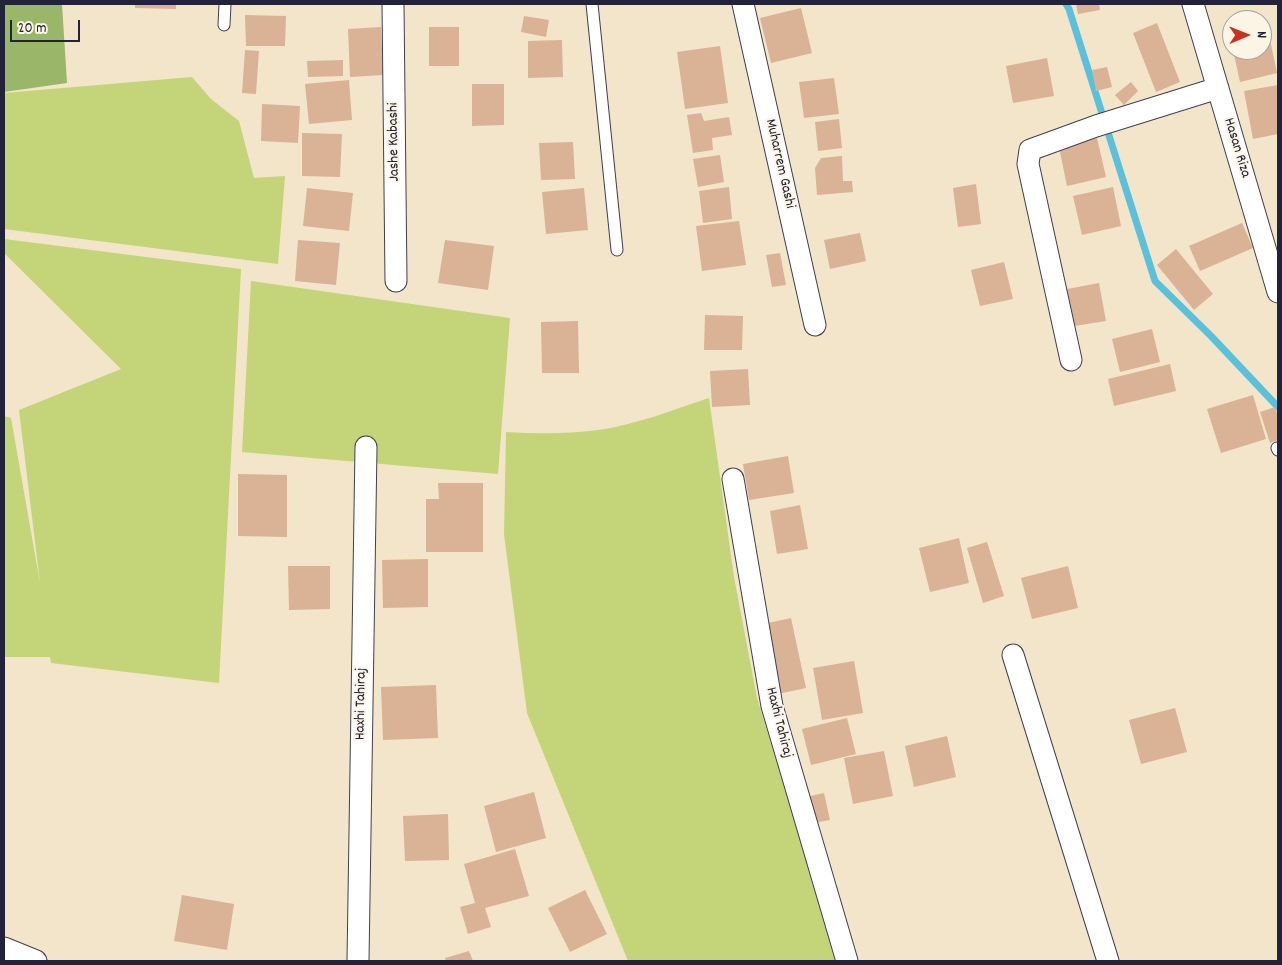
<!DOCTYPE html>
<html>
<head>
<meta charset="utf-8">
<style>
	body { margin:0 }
	#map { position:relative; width:1282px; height:965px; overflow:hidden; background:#f3e5c9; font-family:Dekko,sans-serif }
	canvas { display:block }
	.frame { position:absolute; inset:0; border:5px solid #22223b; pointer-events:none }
	.north { position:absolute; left:1222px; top:10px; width:50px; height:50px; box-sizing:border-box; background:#fcf5e5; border:1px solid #a5a1a1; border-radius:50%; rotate:89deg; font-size:14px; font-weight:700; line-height:20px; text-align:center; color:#22223b }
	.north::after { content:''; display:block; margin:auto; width:18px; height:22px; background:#c8321e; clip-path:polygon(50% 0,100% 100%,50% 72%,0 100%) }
	.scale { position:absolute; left:10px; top:20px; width:70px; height:22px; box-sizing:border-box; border:2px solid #22223b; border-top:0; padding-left:6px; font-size:15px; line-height:18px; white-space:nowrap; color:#22223b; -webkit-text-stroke:4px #fcf5e5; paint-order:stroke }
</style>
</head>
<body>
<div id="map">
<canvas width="1282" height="965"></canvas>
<div class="frame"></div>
<div class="north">N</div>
<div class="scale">20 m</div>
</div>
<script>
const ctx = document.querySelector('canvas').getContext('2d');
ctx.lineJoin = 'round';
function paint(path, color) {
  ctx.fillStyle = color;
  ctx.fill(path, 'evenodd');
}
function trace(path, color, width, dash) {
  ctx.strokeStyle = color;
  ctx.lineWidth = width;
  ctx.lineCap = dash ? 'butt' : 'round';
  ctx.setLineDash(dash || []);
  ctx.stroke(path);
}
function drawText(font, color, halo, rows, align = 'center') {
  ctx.font = font + ' Dekko,sans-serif';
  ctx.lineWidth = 4;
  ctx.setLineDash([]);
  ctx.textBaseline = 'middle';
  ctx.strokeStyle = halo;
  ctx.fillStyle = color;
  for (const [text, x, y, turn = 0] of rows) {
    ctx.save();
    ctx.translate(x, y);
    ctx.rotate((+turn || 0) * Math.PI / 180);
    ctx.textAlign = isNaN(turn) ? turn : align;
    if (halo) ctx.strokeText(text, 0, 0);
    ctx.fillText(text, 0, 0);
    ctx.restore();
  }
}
paint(new Path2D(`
	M192,77L211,99L239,121L254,178L285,176L278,264L4,229V93Z
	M4,239L241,269L219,683L51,663L50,657H4V416L11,418L40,583L19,410L121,369L4,253Z
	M251,281L510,318L498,474L242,452Z
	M709,398L734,577L757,698L839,961H628L527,713L504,534L506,432C537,434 568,434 598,430C635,425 673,410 709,398Z`), '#c3d578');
paint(new Path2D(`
	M4,4H62L67,83L4,92Z`), '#9ab668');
trace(new Path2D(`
	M1066,4L1069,9L1155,281L1211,336L1278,407`), '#5bc0d9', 7);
paint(new Path2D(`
	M135,4H176V9L135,8Z
	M1076,4H1099L1100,10L1078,14Z
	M801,8L812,53L771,63L760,18Z
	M245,15L286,16L285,46H246Z
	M524,16L549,20L546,37L521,32Z
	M1157,23L1180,82L1156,92L1133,33Z
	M1267,25L1277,73L1240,82L1233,50H1262V27Z
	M381,27L383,75L350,77L348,29Z
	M429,27H459V66H429Z
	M562,40L563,77L528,78V41Z
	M720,46L728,103L685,109L677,52Z
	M245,50L259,51L256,94L242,93Z
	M1047,58L1054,96L1013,103L1006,66Z
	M343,60V76L308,77L307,61Z
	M1107,67L1112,87L1096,91L1092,70Z
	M834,78L839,114L804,118L799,82Z
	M349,80L352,120L309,124L305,84Z
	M1131,82L1138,91L1124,105L1115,95Z
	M472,84H504V125L472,126Z
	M1278,85V134L1253,139L1244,91Z
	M262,104L300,106L298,143L261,141Z
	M701,113L704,121L729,117L732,135L712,138L713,150L693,153L687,115Z
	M839,119L842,148L818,151L815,122Z
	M302,133L342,134L340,177L302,176Z
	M1097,138L1106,177L1067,186L1059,147Z
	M573,142L575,179L541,180L539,143Z
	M720,155L724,182L698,187L693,159Z
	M842,156L843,181H852L853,192L817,195L815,168L821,158Z
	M976,184L981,224L958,227L953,188Z
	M729,187L732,219L703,223L699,191Z
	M1113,187L1121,226L1082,235L1073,196Z
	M307,188L353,193L349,231L303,226Z
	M584,188L588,230L546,234L542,192Z
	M739,221L746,265L702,271L696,226Z
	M1242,223L1253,248L1200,271L1189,246Z
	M860,233L866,261L830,269L824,240Z
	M298,240L340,243L336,285L295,281Z
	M445,240L494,246L488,290L438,283Z
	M1176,249L1213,294L1194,310L1157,265Z
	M780,253L786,285L772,287L766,255Z
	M1004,262L1013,299L980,306L971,270Z
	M1099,283L1106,321L1068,327L1062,290Z
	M705,315L743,316L742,350H704Z
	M578,321L579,373H542L541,322Z
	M1152,329L1160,362L1120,372L1112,339Z
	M1170,364L1176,391L1114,406L1108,379Z
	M748,369L750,405L712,407L710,371Z
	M1253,395L1266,439L1221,453L1207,409Z
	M1275,407L1278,416V440L1270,443L1260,412Z
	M788,456L794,493L749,500L743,464Z
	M238,474L287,475V537L238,536Z
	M438,483H483V552H426V499H439Z
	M800,505L808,549L777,554L770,511Z
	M959,538L969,583L930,592L919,548Z
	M987,542L1004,596L983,603L967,548Z
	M428,559V607L383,608L382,560Z
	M288,566H330V609L289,610Z
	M1068,566L1078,608L1032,619L1021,578Z
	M791,618L806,688L778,694L763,624Z
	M854,661L863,713L822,720L813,668Z
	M436,685L438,738L383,740L381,687Z
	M1175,708L1187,752L1141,764L1129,720Z
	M847,718L856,754L811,765L802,729Z
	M947,736L956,777L914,787L905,746Z
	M884,751L893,796L853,804L844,758Z
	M534,792L546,838L496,852L484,806Z
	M824,793L830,820L808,824L802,798Z
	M448,814L449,860L405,861L403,816Z
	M515,849L529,896L485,908L491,927L468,934L460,907L475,903L464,864Z
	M585,890L607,934L570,952L548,908Z
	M182,895L234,904L227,950L174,941Z
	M469,951L473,961H446L445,958Z`), '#dab295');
const lane = new Path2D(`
	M592,4L617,250
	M224,25L225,4
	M1277,448L1278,450`);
const street = new Path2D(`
	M393,4L396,281
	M743,4L815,325
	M1193,4L1278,292
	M1071,360L1028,164L1030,150L1096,126L1218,88
	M733,479L772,706L847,961
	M1013,655L1108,961
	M4,948L36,961
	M358,961L366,447`);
trace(lane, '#413f50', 13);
trace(street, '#413f50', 23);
trace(lane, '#fff', 11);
trace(street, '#fff', 21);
drawText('15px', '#22223b', '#fcf5e5', [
	["Jashe Kabashi",395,142,-91],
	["Hasan Riza",1236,148,73],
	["Muharrem Gashi",779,164,77],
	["Haxhi Tahiraj",362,704,-89],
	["Haxhi Tahiraj",778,723,76]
]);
</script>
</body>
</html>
